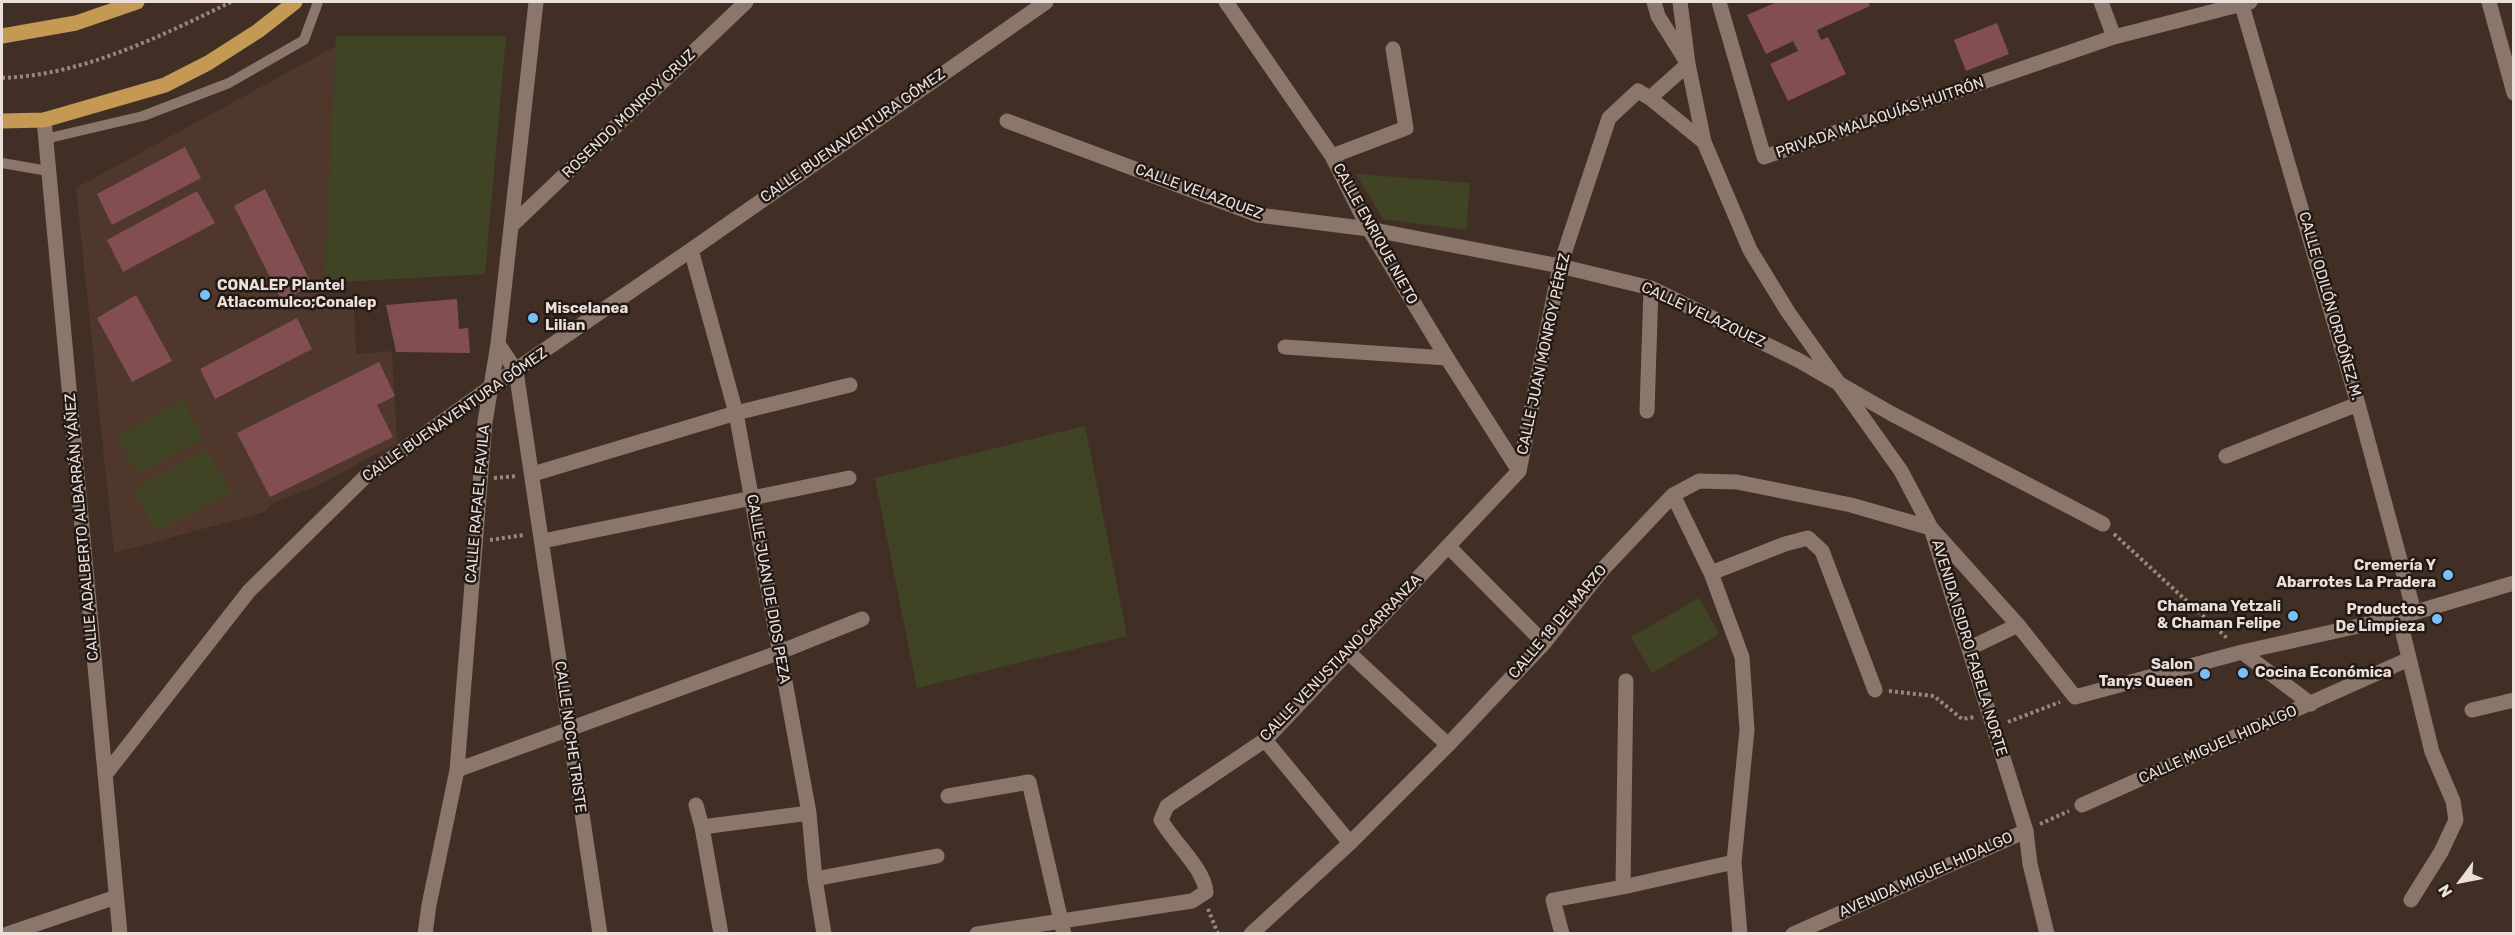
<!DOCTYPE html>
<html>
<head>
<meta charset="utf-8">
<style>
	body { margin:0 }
	#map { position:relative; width:2515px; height:935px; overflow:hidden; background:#412f26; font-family:Rubik,sans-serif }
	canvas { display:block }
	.frame { position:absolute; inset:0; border:3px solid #ebdfda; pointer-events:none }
	.north { position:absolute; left:2431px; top:851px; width:60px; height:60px; -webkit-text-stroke:4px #221915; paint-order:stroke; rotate:238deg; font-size:16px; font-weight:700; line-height:24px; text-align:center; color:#ebdfda }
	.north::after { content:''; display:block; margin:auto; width:21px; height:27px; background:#ebdfda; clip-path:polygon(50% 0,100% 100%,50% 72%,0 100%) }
</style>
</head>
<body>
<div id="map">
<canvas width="2515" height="935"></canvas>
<div class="frame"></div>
<div class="north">N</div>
</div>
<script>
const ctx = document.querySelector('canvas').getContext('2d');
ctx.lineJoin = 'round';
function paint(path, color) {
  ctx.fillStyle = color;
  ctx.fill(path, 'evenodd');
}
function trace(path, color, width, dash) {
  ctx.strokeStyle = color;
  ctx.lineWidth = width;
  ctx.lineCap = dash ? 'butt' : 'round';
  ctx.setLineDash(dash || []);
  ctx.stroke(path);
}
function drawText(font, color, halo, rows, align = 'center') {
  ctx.font = font + ' Rubik,sans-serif';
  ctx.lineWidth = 5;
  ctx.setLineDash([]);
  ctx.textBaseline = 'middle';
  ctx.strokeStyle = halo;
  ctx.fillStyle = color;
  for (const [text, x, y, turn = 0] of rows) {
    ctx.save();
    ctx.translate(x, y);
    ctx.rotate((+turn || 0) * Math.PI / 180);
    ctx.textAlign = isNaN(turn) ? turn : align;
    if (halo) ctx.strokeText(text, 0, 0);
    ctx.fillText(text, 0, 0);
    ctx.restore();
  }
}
paint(new Path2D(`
	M336,46L323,306L354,307L356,354L392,351L397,443L315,487L273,503L265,512L114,553L76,188Z`), '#50372b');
paint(new Path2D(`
	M336,36H506L485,274L324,283Z
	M1356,174L1470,183L1466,230L1383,219Z
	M183,400L203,439L137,474L117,437Z
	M1085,426L1127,636L917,688L875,478Z
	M207,449L231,493L156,532L133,489Z
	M1699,598L1719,634L1652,673L1631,637Z`), '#414424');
paint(new Path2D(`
	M1777,2H1868L1870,6L1817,30L1821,40L1828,37L1846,74L1788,101L1770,64L1798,51L1793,41L1766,54L1747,15Z
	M1997,23L2009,54L1966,71L1954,40Z
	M185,147L201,178L112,225L97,194Z
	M265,189L312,285L282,301L234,206Z
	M197,191L215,223L123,272L107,240Z
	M136,295L172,361L132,382L97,318Z
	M457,299L459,329L468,328L470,353L396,352L386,305Z
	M297,318L312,349L215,399L200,369Z
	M379,362L395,396L377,405L393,437L270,497L237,433Z`), '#824e52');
trace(new Path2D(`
	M2,78C83,75 159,37 231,2
	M494,478L517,476
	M2114,534L2228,639
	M490,540L524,535
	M1889,691L1934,696L1962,719L1975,717
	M2008,722L2060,702
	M2040,824L2069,811
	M1208,909L1218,934`), '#968780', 4, [3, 3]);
trace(new Path2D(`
	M45,139L143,116L229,83L304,40L318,2
	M2,163L48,171`), '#8b766b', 10);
trace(new Path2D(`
	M1226,2L1332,156L1369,229L1447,358L1519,471
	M1719,2L1764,157L2114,37L2250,2
	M2101,2L2114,37
	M2241,2L2358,404L2414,612
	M2489,2L2514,93
	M1650,98L1688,64
	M44,120L120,934
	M1007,121L1258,215L1369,229L1560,266L1651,288L1798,360L1892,414L2103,524
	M1332,156L1406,128L1393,49
	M511,226L746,2
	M691,250L736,413L809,813L815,879L824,934
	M498,344L516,371L600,934
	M1285,347L1447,358
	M1647,411L1651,288
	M2226,456L2358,404
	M1519,471L1560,266L1609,118L1638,91L1650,98L1704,142
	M533,474L736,413L850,385
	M1673,495L1711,573L1742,657L1747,730L1734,862L1740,934
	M543,541L849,478
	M1448,546L1544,643
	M1711,573L1785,544L1808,538L1822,551L1875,690
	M2399,617L2432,752L2453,801L2456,820L2441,852L2411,900
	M1348,652L1448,745
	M2242,652L2311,704
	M2472,710L2514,700
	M1265,740L1350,843
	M457,770L780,652L862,619
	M105,775L249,591L365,477L492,386L691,250L1046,2
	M948,796L1029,782L1064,934
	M696,805L702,827L721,934
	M2082,805L2409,659
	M702,827L809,813
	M815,879L937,856
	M1623,887L1626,681
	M7,934L116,897
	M425,934L429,905L457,770L485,422L498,344L536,2
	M977,934L1192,901L1206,892C1204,868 1173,842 1161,820L1167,806L1265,740L1519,471
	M1251,934L1350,843L1448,745L1544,643L1603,569L1673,495L1699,481L1737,482L1851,505L1931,528L2018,625L2075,697L2242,652L2399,617L2514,583
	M1562,934L1553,900L1623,887L1734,862
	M1793,934L2026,831`), '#8b766b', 15);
trace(new Path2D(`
	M1654,2L1658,16L1685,59
	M1680,2L1688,64L1704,142L1750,250L1788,312L1901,471L1931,528L2026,831L2030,864L2047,934
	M1970,648L2018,625`), '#8b766b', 15);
trace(new Path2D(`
	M2,36L76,23L137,2
	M2,121L44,120L165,85L208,63L258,31L295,2`), '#c39954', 15);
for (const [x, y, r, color] of [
	[205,295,6,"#79bff8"],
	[533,318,6,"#79bff8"],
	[2448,575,6,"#79bff8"],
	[2293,616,6,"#79bff8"],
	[2437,619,6,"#79bff8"],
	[2243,673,6,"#79bff8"],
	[2205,674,6,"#79bff8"]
]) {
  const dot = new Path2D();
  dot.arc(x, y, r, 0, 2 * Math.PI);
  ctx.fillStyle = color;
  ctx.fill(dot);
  trace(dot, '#221915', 2);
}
drawText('15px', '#ebdfda', '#221915', [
	["ROSENDO MONROY CRUZ",629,114,-44],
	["PRIVADA MALAQUÍAS HUITRÓN",1880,118,-19],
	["CALLE BUENAVENTURA GÓMEZ",853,136,-35],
	["CALLE VELAZQUEZ",1199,192,20],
	["CALLE ENRIQUE NIETO",1375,234,61],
	["CALLE ODILÓN ORDÓÑEZ M.",2330,306,74],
	["CALLE VELAZQUEZ",1703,315,25],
	["CALLE JUAN MONROY PÉREZ",1544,354,-78],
	["CALLE BUENAVENTURA GÓMEZ",455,415,-35],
	["CALLE RAFAEL FAVILA",478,504,-85],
	["CALLE ADALBERTO ALBARRÁN YÁÑEZ",82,527,-95],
	["CALLE JUAN DE DIOS PEZA",768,589,80],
	["CALLE 18 DE MARZO",1558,622,-50],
	["AVENIDA ISIDRO FABELA NORTE",1969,648,73],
	["CALLE VENUSTIANO CARRANZA",1341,658,-46],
	["CALLE NOCHE TRISTE",570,737,82],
	["CALLE MIGUEL HIDALGO",2218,745,-24],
	["AVENIDA MIGUEL HIDALGO",1926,875,-24]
]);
drawText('bold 15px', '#ebdfda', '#221915', [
	["CONALEP Plantel",217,286,"left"],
	["Atlacomulco;Conalep",217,303,"left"],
	["Miscelanea",545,309,"left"],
	["Lilian",545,326,"left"],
	["Cremería Y",2436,566],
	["Abarrotes La Pradera",2436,583],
	["Chamana Yetzali",2281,607],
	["& Chaman Felipe",2281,624],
	["Productos",2425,610],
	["De Limpieza",2425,627],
	["Salon",2193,665],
	["Tanys Queen",2193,682],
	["Cocina Económica",2255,673,"left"]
], 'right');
</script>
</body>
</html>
